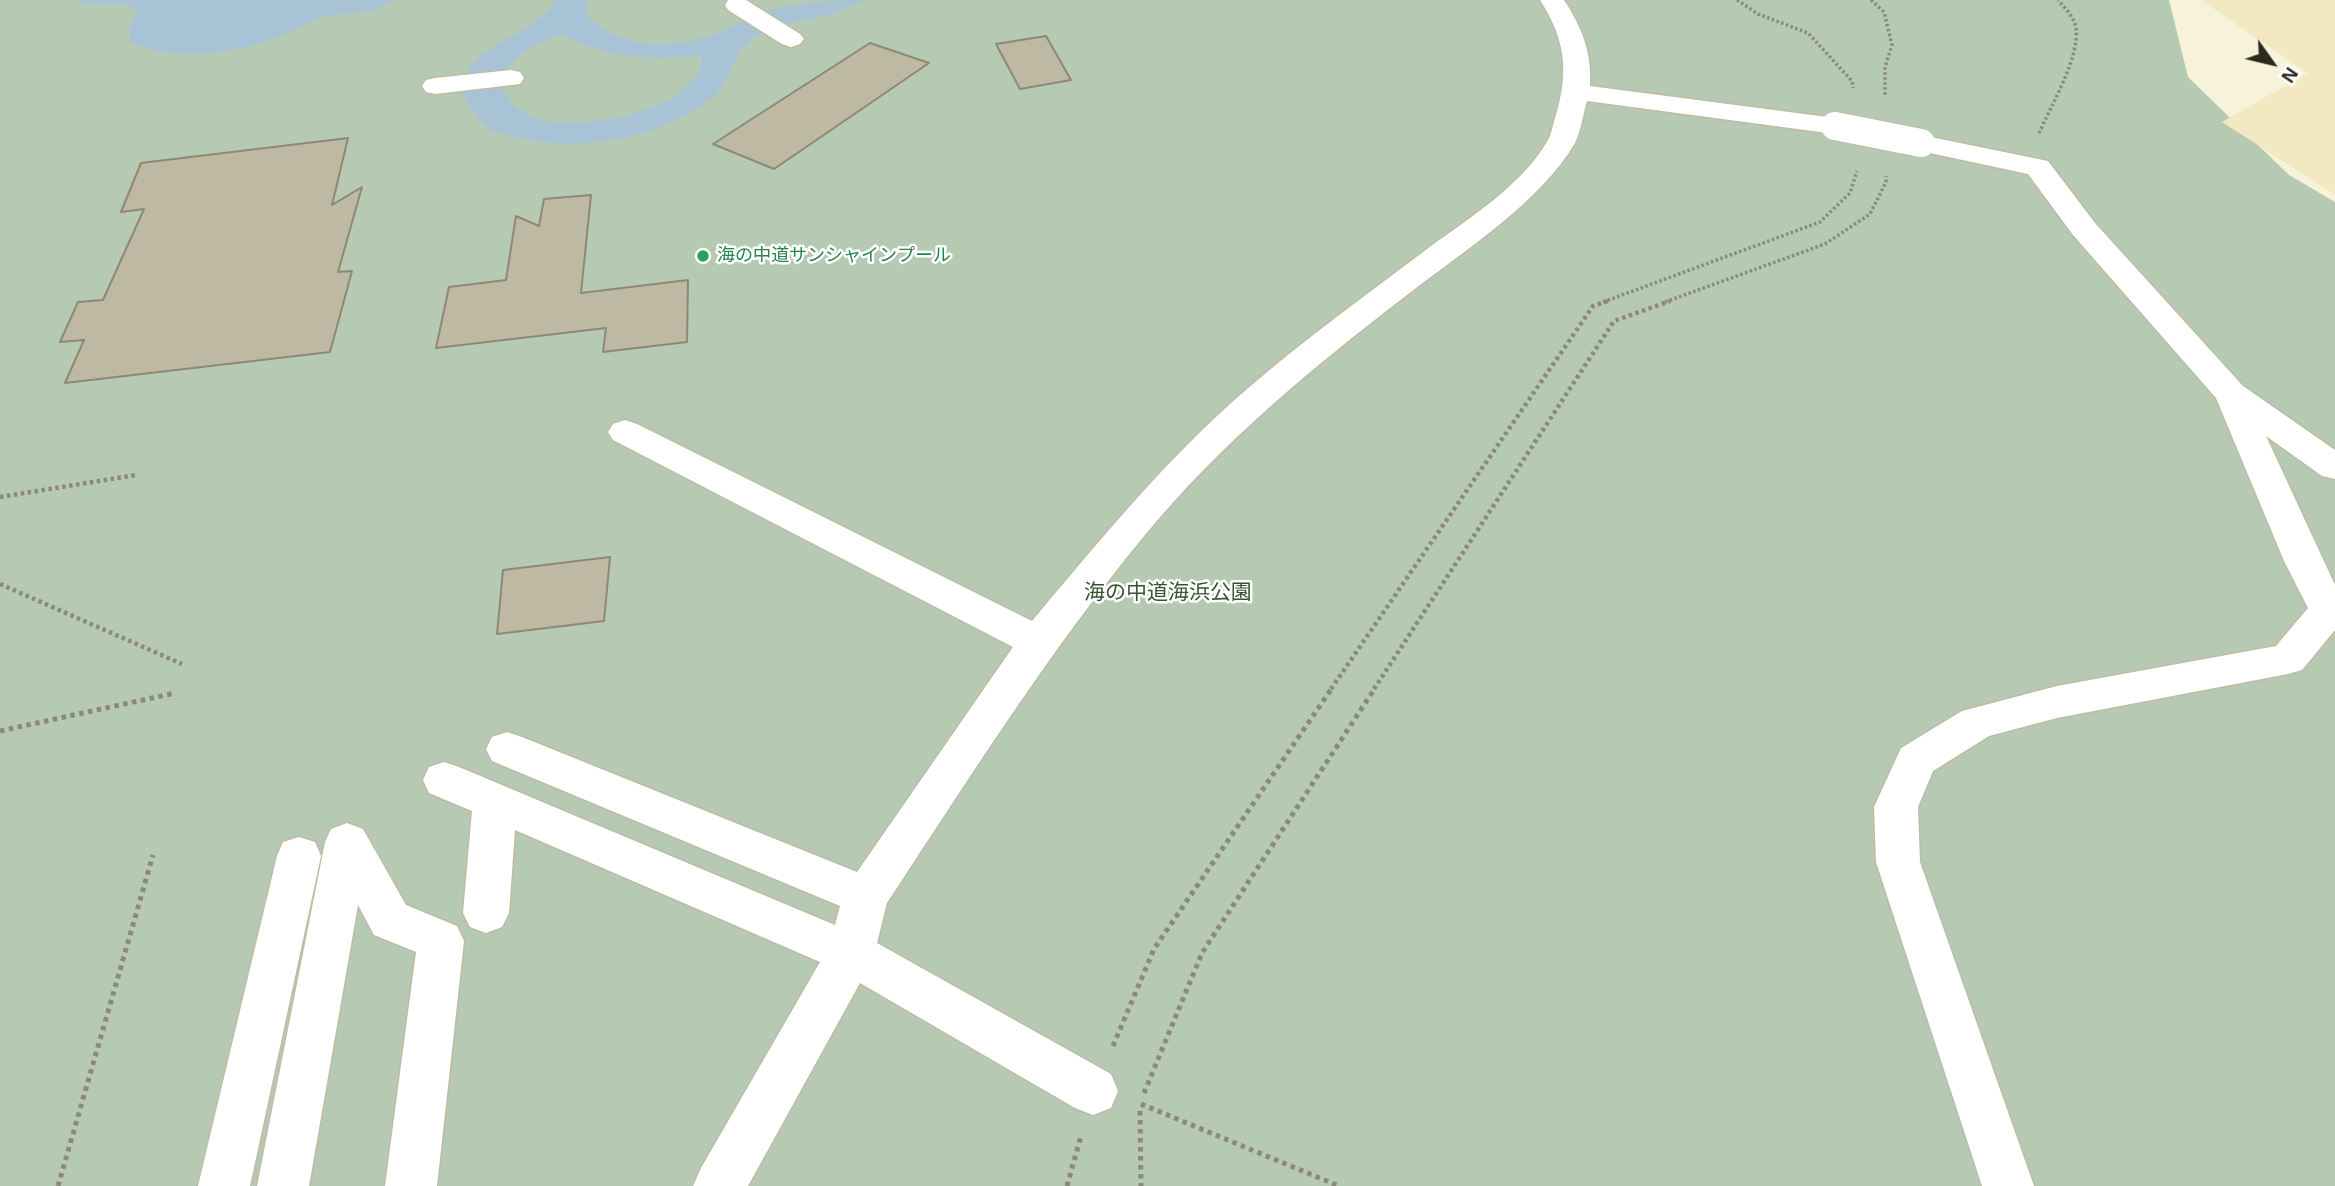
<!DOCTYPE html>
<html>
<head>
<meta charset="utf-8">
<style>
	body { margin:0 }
	#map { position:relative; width:2335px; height:1186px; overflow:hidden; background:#f7f3db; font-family:Helvetica,sans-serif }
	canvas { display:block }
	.north { position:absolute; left:2237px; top:28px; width:70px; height:70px; -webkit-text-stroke:5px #fff; paint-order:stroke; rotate:124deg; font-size:19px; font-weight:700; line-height:28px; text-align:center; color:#2b2920 }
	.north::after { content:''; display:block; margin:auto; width:24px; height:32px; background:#2b2920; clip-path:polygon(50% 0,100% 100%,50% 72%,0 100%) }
</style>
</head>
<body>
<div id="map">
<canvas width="2335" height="1186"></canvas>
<div class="north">N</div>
</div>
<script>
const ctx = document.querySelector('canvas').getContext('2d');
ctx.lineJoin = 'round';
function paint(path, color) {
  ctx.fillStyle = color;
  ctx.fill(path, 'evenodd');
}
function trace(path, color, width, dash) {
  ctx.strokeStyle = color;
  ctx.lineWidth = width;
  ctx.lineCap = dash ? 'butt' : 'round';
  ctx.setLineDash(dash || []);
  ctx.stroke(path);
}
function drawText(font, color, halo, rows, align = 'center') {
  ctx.font = font + ' Helvetica,"Noto Sans JP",sans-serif';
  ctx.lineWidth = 5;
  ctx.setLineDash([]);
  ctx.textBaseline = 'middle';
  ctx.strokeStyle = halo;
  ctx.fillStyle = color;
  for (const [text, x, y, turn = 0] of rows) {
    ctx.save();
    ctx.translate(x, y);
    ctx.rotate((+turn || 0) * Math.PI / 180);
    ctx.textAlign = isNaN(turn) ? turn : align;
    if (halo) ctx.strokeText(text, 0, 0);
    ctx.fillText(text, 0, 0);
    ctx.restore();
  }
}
paint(new Path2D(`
	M0,0H2169L2188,77L2289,175L2335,202V1186H0Z`), '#b6c9b2');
paint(new Path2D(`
	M2201,0H2335V195L2222,122L2307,73Z`), '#f2e9c3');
paint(new Path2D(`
	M75,0H395C373,15 353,12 328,16C312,18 294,31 278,37C229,55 181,62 131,43L129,28L137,11L129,5L82,3Z
	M555,0H588L587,16C621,51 675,48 719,33C734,27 748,17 763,12C798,2 830,0 865,0C852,6 839,12 826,16C799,22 773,23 750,41C730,56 732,81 713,97C663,139 578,153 515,137C507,135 497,134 490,129C475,120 471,106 461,93C465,41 533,41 555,0ZM563,34C606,61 653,58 702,56C700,111 585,131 542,120C508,110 487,83 520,55C533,45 548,39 563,34Z`), '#a8c3d6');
const building = new Path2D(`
	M1046,36L1071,80L1020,89L996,44Z
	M870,43L929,63L774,169L713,144Z
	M348,138L332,205L362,187L338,272L352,271L330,352L65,383L84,340L60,342L78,302L103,300L144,209L121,212L141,163Z
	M591,195L581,293L688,280L687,342L603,352L606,328L436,348L449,287L506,280L516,216L539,226L544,199Z
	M610,557L604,621L497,634L503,570Z`);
paint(building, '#bdb9a3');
trace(building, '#8d8974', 2);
const minor = new Path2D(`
	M728,0H746L800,34L804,39L800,44L791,47L782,44L728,10L725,5Z
	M1540,0H1564C1582,27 1592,53 1590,86L1835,118L1845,120L1849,126L1845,132L1835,134L1587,101C1583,115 1581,131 1575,143C1541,202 1461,253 1407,295C1313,367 1221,443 1145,535C1049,651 970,777 887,903L877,943L1111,1074L1118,1091L1111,1108L1093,1115L1075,1108L860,983L748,1186H693L701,1168L820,962L515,830L509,913L502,927L486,933L470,927L463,913L472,811L429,793L423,780L429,767L444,762L459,767L835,925L840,906L492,761L486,749L492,737L507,732L522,737L857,872L1013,647L613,440L608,432L613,424L625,420L637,424L1032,621C1100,540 1167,458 1247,389C1306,338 1369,293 1431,246C1471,217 1523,184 1548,140C1552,133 1553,123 1556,115C1569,70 1565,39 1540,0Z
	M511,70L520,72L524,78L520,84L435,94L426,92L422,86L426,80L435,78Z
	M1921,135L2048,161L2095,223L2243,386L2335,450V479L2322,476L2266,436L2335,585V630L2302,670L2288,674L2057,718L1989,736L1933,771L1918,807L1920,862L2034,1186H1982L1876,862L1874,807L1901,748L1962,711L2057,686L2276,646L2308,608L2284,561L2216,398L2073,235L2028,174L1911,149L1907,143L1911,137Z
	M347,823L363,829L406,905L457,926L464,941L437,1186H385L416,952L374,935L358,905L309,1186H257L325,842L331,829Z
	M299,837L315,842L321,856L250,1186H198L277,856L283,842Z`);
trace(minor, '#bfbca5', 3);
trace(new Path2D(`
	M1737,0L1758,14L1808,33L1852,81L1853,88
	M1871,0L1884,12L1892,45L1885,67V97
	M2039,133C2051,106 2080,57 2076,28C2074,17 2065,8 2058,0
	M1603,302L1820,222L1850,193L1857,171
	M1665,302L1825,244L1870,214L1886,182V176`), '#8c8979', 3.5, [2.5, 2.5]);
trace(new Path2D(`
	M0,497L136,475
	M0,584L182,664
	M1331,689L1593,306L1608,301
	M1374,689L1614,321L1670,301`), '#8c8979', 4.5, [3.5, 3.5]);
trace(new Path2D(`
	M0,731L175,693
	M1113,1046L1154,949L1332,688
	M1144,1093L1202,953L1375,688
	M1141,1104L1339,1186
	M1140,1111L1141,1186
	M58,1186L153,855
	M1067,1186L1081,1136`), '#8c8979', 5, [4.5, 4.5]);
paint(minor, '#fff');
const minorBridge = new Path2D(`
	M1835,126L1921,143`);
trace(minorBridge, '#bfbca5', 30, []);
trace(minorBridge, '#fff', 28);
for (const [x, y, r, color] of [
	[703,256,7,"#2e9e5b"]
]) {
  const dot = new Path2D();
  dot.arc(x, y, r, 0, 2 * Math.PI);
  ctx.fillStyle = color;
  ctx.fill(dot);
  trace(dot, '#fff', 2.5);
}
drawText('18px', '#27864d', '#fff', [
	["海の中道サンシャインプール",717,256]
], 'left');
drawText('21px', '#36542f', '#fff', [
	["海の中道海浜公園",1168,593]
]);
</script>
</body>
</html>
